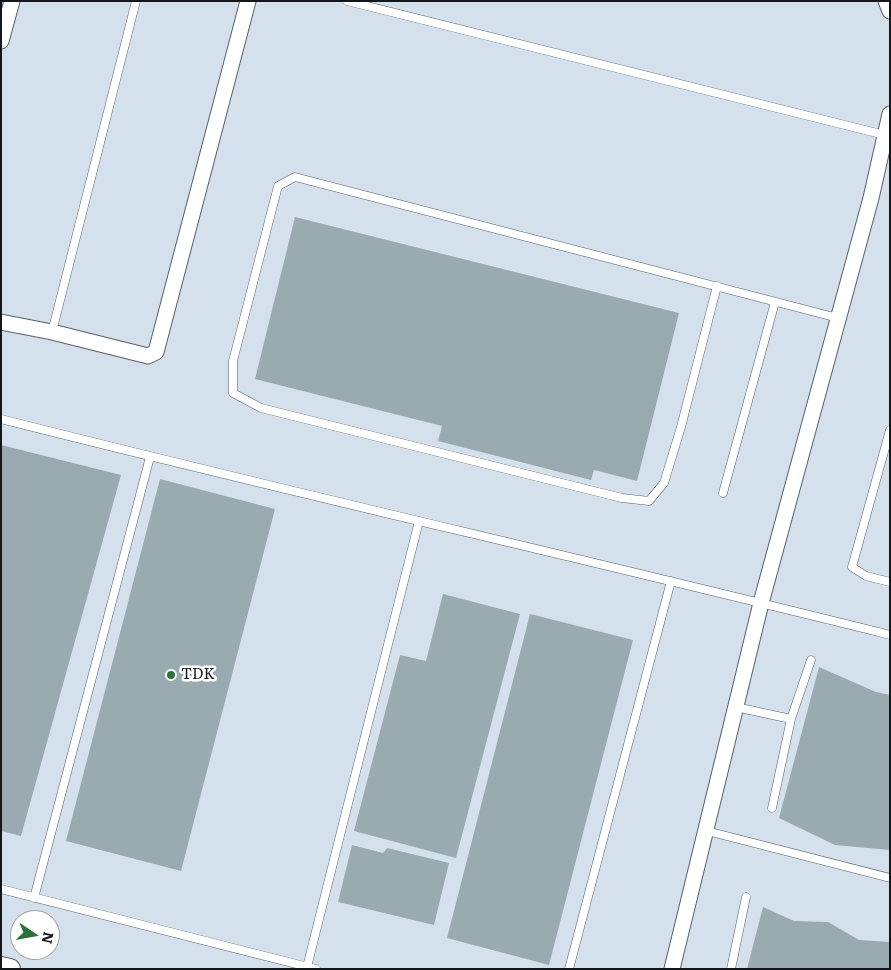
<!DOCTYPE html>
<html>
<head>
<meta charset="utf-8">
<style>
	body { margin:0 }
	#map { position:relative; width:891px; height:970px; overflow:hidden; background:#d4e1ec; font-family:Literata,serif }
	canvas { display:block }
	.frame { position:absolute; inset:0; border:2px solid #13171b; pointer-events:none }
	.north { position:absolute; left:10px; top:910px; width:50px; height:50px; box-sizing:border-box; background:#fff; border:1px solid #a1a2a4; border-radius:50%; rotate:102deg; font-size:14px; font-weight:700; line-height:20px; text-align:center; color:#13171b }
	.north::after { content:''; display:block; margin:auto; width:18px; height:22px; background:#2c703b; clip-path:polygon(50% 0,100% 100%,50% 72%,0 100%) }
</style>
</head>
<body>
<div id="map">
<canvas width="891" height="970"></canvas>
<div class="frame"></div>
<div class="north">N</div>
</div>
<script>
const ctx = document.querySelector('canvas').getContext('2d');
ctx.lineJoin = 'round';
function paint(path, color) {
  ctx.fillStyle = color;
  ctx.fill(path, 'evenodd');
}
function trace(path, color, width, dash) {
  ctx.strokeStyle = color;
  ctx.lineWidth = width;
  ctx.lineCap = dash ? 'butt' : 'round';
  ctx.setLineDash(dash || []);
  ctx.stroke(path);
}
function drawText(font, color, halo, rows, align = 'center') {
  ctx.font = font + ' Literata,serif';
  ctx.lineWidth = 5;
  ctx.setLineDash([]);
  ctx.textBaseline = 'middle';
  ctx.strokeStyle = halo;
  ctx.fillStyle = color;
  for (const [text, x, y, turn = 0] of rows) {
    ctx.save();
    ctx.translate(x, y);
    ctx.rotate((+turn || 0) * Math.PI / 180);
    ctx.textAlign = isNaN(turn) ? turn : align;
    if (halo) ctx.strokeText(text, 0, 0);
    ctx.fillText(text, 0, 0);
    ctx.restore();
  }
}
paint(new Path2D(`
	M295,217L679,313L637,481L594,470L591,480L438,441L442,426L255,379Z
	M1,445L121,475L21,836L1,831Z
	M160,479L275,509L181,871L66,841Z
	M443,594L520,614L456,858L354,831L400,655L426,661Z
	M530,614L633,640L549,965L447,938Z
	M819,667L876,692L890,695V850L835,845L779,818Z
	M352,845L383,853L387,848L449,863L434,925L338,902Z
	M763,907L794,921L828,922L859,940L890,942V969H747Z`), '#9aaab1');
const service = new Path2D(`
	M347,1L885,135
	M717,286L681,427L664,483L649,501L622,498L261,408L233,393V361L278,186L295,177L838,318
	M52,332L136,1
	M1,419C297,494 594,561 890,635
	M890,430L852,567L866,576L890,582
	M723,493L775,302
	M736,707L791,719
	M772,808L791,719L811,660
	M707,831L890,878
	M1,889L316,969
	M34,898L150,457
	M307,967L419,521
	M569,969L671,581
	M731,969L746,897`);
const minor = new Path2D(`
	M886,1L890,11
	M1,41L12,1
	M1,322L52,332L148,356L156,352L248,1
	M672,969L761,603L871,198L890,114`);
const secondary = new Path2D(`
	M1,967L10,969`);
trace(service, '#56606a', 9);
trace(minor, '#56606a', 17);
trace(secondary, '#56606a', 22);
trace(service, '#fff', 8);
trace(minor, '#fff', 15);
trace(secondary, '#fff', 20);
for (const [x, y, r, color] of [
	[171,675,5,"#2c703b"]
]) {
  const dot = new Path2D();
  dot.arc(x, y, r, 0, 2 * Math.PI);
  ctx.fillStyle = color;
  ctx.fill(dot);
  trace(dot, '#fff', 2);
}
drawText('15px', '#13171b', '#fff', [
	["TDK",181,675]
], 'left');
</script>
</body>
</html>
